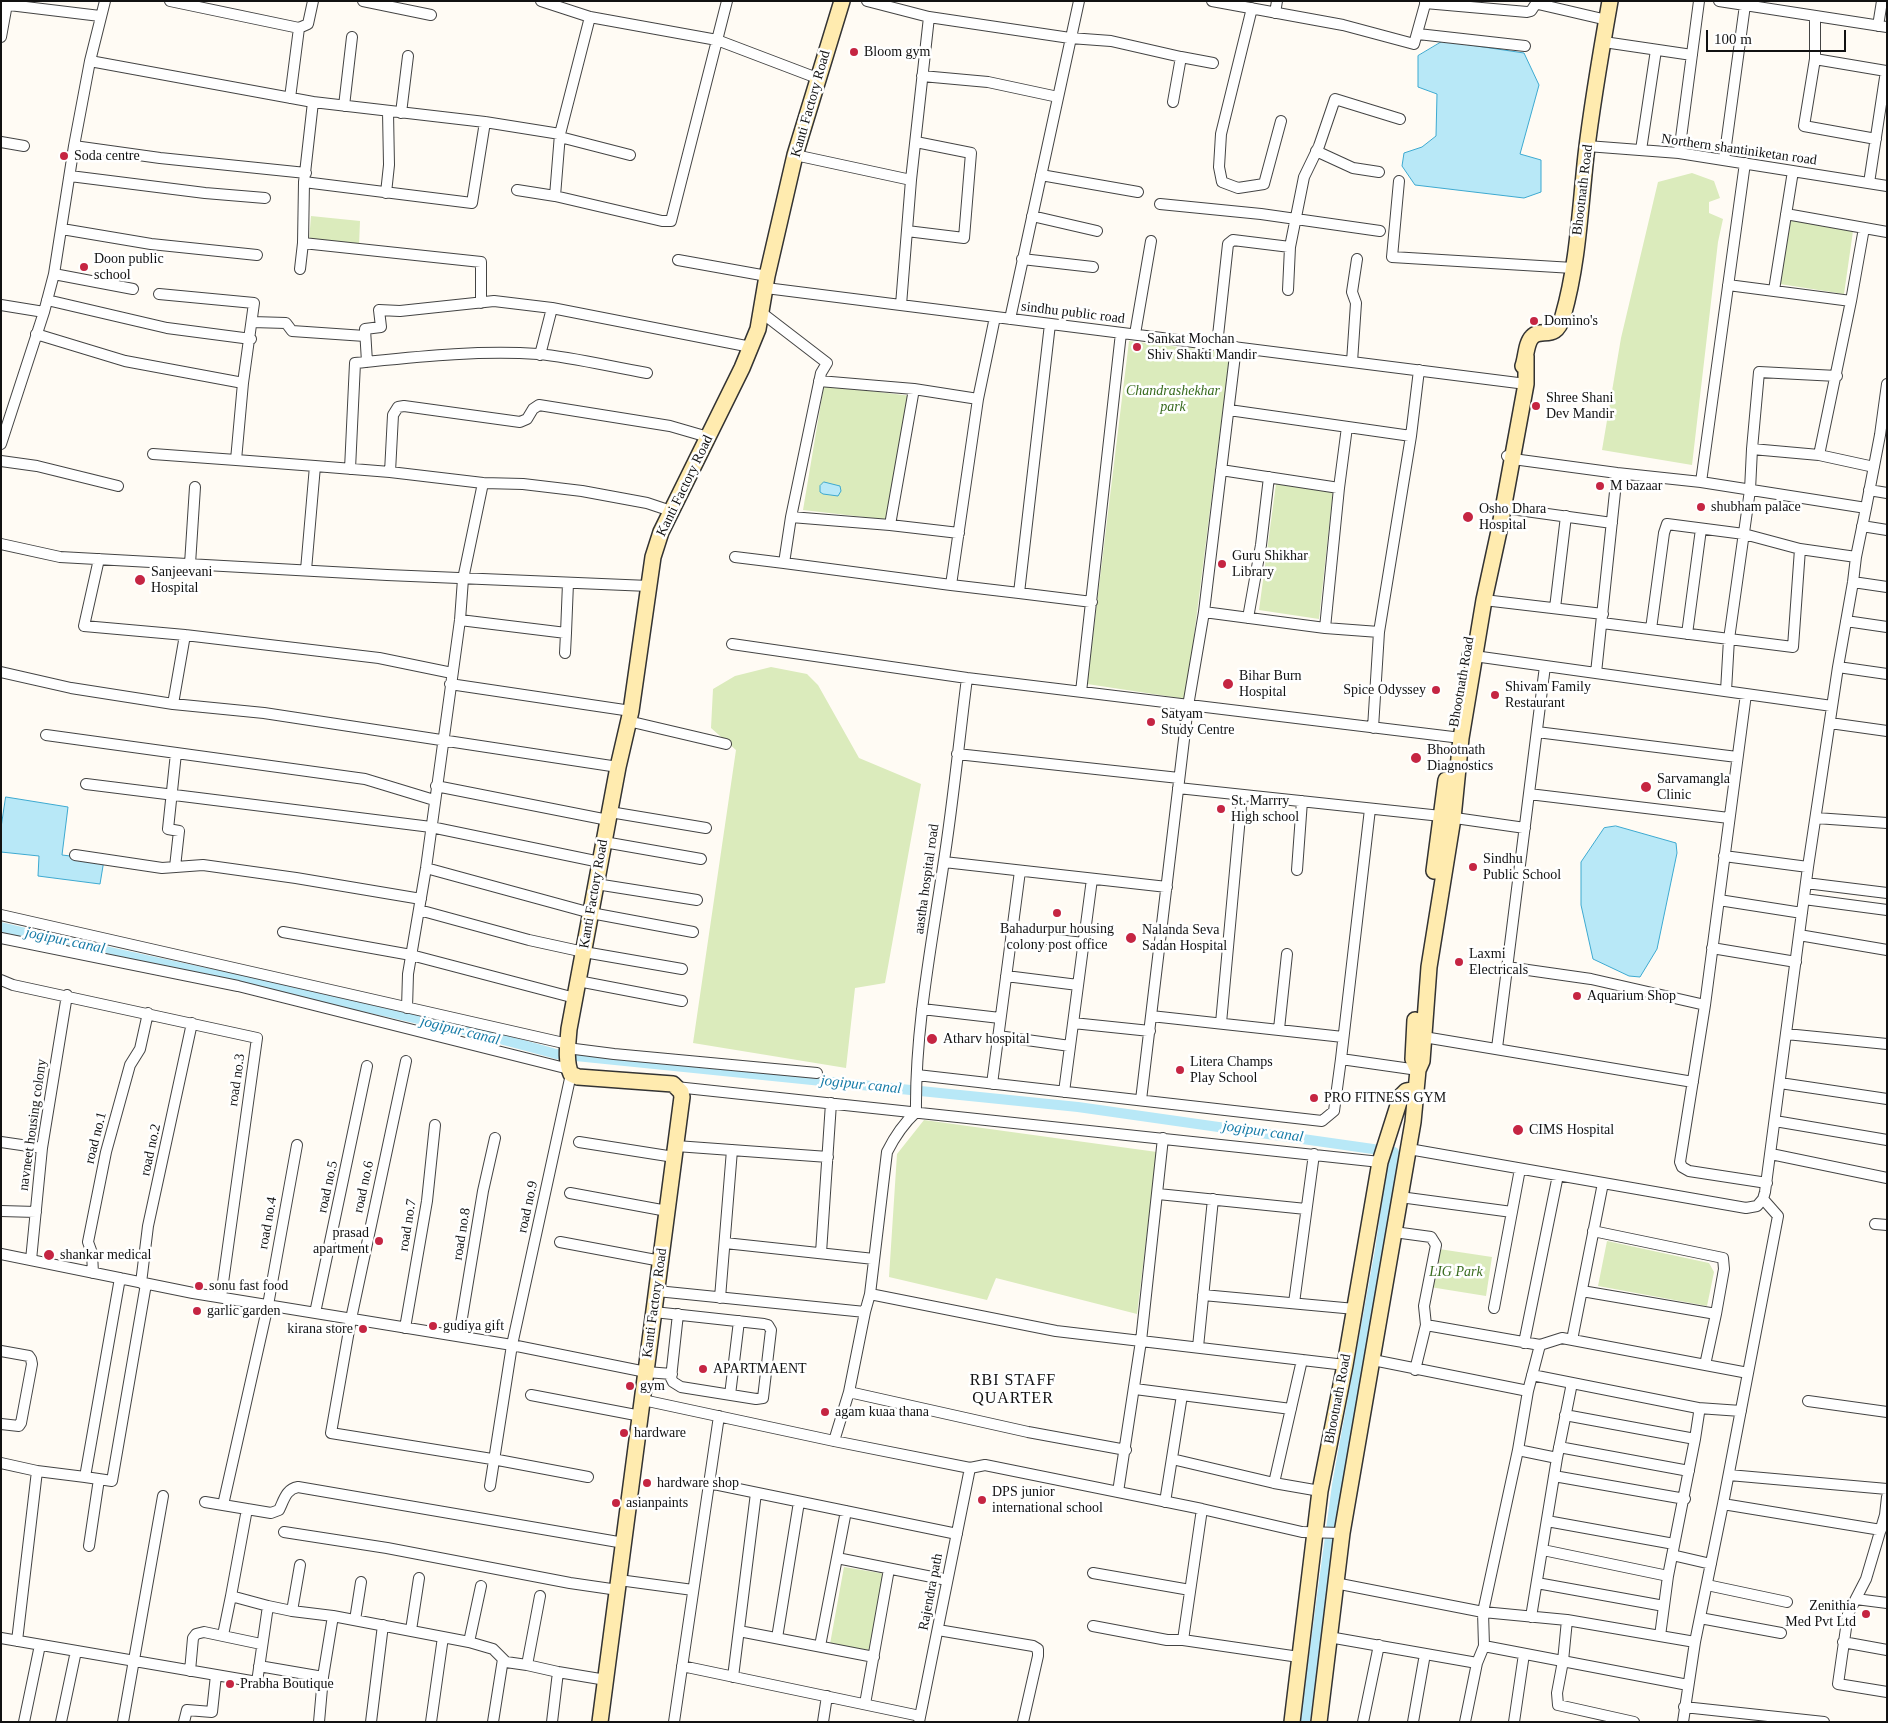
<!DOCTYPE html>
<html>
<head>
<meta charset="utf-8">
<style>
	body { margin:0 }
	#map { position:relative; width:1888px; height:1723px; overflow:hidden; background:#fffbf4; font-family:"Times New Roman",serif }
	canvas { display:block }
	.frame { position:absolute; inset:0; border:2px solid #111; pointer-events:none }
	.scale { position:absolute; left:1706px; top:30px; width:140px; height:22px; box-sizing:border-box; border:2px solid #111; border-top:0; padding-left:6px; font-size:15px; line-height:18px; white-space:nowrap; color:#111; -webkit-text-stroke:4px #fff; paint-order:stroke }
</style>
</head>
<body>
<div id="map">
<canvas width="1888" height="1723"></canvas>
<div class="frame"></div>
<div class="scale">100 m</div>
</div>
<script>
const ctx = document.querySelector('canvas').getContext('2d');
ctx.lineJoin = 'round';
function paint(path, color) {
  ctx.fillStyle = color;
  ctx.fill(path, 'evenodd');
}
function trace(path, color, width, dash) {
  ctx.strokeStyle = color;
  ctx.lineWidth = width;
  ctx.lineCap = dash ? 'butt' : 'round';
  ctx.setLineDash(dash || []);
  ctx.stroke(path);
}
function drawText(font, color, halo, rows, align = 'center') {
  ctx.font = font + ' "Times New Roman",serif';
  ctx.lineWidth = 5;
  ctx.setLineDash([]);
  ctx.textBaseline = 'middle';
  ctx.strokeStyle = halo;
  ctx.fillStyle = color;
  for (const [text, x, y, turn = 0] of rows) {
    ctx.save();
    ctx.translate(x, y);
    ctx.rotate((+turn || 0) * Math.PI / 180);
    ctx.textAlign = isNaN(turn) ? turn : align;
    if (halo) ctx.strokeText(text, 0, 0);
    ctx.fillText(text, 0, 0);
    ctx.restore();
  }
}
paint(new Path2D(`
	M1692,173L1714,181L1720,198L1709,202V213L1723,219L1718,242L1692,465L1602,450L1621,338L1658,182Z
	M311,216L360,221L359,246L309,241Z
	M1791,219L1853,231L1844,294L1780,284Z
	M1129,341L1230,353L1186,699L1087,684Z
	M824,385L911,396L890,520L803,510Z
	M1276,484L1333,491L1319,619L1259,610Z
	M771,667L807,674L818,685L859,758L921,784L885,983L855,988L846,1068L693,1043L736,750L711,728L713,689L735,676Z
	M924,1120L1157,1152L1137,1314L996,1278L987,1300L889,1277L897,1154Z
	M1607,1241L1709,1263L1714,1272L1707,1306L1598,1286Z
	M1439,1249L1492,1257L1486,1296L1430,1287Z
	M844,1567L886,1574L873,1651L830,1644Z`), '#dbebbc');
const water = new Path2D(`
	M1443,41L1524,53L1539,85L1520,154L1541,160V192L1524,198L1415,185L1402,166L1404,153L1422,147L1436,136L1437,94L1418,87V56Z
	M824,482L840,486L841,491L838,496L823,494L820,492V486Z
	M6,797L68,807L62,855L104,860L100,884L38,876L39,856L1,852V828Z
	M1616,826L1676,843L1677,853L1657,949L1640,977L1629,976L1593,959L1581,905V862L1604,828Z`);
paint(water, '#b8e8f7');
trace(water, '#3da9d0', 1);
trace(new Path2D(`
	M1,927C186,972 373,1003 556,1054L1078,1107L1394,1152L1380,1250L1337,1485L1305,1722`), '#b8e8f7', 10);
const street = new Path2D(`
	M170,1L299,28L290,98
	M363,1L431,15
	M541,1L590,17L717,40L817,78
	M867,1L929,17L1070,38L1111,41L1181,57L1173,102
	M1212,1L1343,25L1414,44L1426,1
	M1719,1L1887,27
	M1425,3L1527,12L1531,11L1535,5L1538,4L1607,20
	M1,4L100,16
	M1252,8L1221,134L1219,167L1222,182L1238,188L1264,184L1281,121
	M1275,13L1277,1
	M1815,16V59L1886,71L1869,183
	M1878,26L1882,1
	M299,28L308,24L313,1
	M1418,34L1525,46
	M1,37L7,4
	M1604,42L1692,55
	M1181,57L1213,63
	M1815,59L1804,126L1876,139
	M90,61L313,102L304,182L303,243L300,269
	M922,76L988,82L1058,97
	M313,102L485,122L560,134L590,17
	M344,106L352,37
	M401,113L408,56
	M560,137L630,155
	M1,142L24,146
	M74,146L160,158L306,173
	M1587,146L1679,153L1887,186
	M1641,150L1656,50
	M1316,151L1353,168L1379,172
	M1679,153L1699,1
	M795,155L911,180
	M1724,160L1745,5
	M1041,175L1138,192
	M70,176L205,193L265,198
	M1399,181L1392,257L1573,268
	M304,182L472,203L485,122
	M517,190L555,196L662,221H671L727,1
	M386,193L389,165L388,112
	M555,196L560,134
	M1160,204L1261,214L1380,231
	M1786,214L1887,232
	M1032,216L1097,231
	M62,229L151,244L257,255
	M907,231L964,238L971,153L916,142
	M303,243L481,262V303
	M1022,259L1093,267
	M678,260L767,276
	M54,274L133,289
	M766,288L1526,384
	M1288,290L1290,247L1304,177L1319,146L1335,99L1400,119
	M1774,290L1793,171
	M159,294L254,303L243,383L236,460L315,466L306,570
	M47,300L167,328L251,339
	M1851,301L1864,228
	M1,305L44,312
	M901,305L911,180L929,17
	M762,313L827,363L821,373L791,517L784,563L951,585
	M995,317L978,399L951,585L1019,593L1050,324
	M1010,319L1079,1
	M252,322L286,323L292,331L365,336
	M36,334L125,361L243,383
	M1135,334L1151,241
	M1217,345L1228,244L1233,240L1290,247
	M540,355L552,308
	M367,362L365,329L381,327L379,310L400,311L494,301L552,308L751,347
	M1352,362L1356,303L1352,292L1357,259
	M819,381L914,389L890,525L959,533
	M914,389L978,399
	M1229,410L1411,436
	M1,444L44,312L54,274L74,146L90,61L105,1
	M1752,449L1759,372L1837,376
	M153,454L236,460
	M1819,455L1874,467
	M1507,456L1513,459L1617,473L1701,482L1866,508L1880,435L1887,384
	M1,461L37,466L118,486
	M315,466L390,472L483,483L523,484L582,491L647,503L671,511
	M350,469L355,363C416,357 477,350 538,354C572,357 612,367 647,373
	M390,472L393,415L398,407L404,406L520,422L527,419L533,409L539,405L670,426L708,437
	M1701,482L1745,163
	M1339,488L1347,427
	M1869,490L1887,493
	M1504,508L1612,523
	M791,517L890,525
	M1862,526L1887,530
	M1,544L60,557L387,575L649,586
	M735,557L784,563
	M1856,557L1866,508
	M99,559L84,626L185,635L379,658L452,673
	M190,564L195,487
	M1853,582L1887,587
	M1019,593L1092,602
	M1484,600L1603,614
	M1555,608L1566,516
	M1204,612L1325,628L1339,488L1221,470
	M1248,618L1261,545L1269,477
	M460,620L566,633L568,583
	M1846,621L1887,627
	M1325,628L1379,632
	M1651,629L1664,533L1667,524L1744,534L1800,549
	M1687,634L1701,529
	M732,644L967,678L1461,738
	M565,653L566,633
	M1467,655L1832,706
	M1838,667L1887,674
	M1,672L71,688L173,704L264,713L618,767
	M1596,673L1617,473
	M450,684L631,711
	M1726,691L1729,639L1750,490L1752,449L1819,455L1851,301L1728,285
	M1081,692L1121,333
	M1746,694L1705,1005L1680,1162L1682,1167L1689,1171L1767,1183
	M173,704L185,635
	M628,721L726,744
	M1830,723L1887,731
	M1373,728L1379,632L1411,436L1419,370
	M1537,732L1737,757
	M46,735L365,779L434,800
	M957,754L1179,778
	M86,784L431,827L600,862
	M436,786L608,820
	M1178,788L1441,816L1525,828
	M1529,794L1729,818
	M610,812L706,828
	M1816,818L1887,823
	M604,842L701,859
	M75,855L162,868L203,865L296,878L421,899
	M1724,856L1808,867
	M944,862L1167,887
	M175,867L179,831L168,829L176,753
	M426,868L591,913L693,932
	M1297,870L1302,801
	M1806,883L1887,893
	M596,884L697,900
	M1804,899L1887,910
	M1719,900L1802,913
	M419,910L529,940L584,952L682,969
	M1,915L568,1044
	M283,932L411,955L575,998
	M1011,935L1084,943
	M1799,935L1887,950
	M1,938L238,986L569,1069
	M1712,948L1796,962
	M1507,967L1591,979L1705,1005
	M1006,976L1078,985
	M1,980L13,985L257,1038L221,1297
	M578,981L682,1001
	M407,1008L408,974L426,868L460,620L463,579L483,483
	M922,1009L1000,1018
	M1151,1016L1343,1037
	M1073,1023L1150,1031
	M1221,1023L1242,795
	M1279,1029L1287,954
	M1786,1034L1887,1044
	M998,1036L1070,1046
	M1418,1036L1693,1082
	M567,1048L614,1054L817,1073
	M1497,1048L1545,666
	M1341,1059L1418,1070
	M406,1061L351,1319L331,1433L498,1460L588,1477
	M917,1075L1322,1121L1334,1111L1341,1059L1370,809
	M1780,1083L1887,1099
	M992,1084L1020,871
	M676,1087L1380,1162
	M1064,1092L1092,879
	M1141,1100L1188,706L1204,612L1236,347
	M1775,1121L1887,1140
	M1,1142L42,1148
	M579,1142L674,1157
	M676,1146L828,1157
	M1409,1149L1746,1208L1757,1206L1763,1199L1765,1192L1808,867L1838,667L1853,582L1856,557L1800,549L1793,647L1602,623
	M1771,1154L1887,1178
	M570,1193L667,1211
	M1158,1194L1306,1209
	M1400,1197L1512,1212
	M1,1211L36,1212
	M1875,1224L1887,1225
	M1394,1232L1431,1237L1436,1245L1424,1306L1426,1325L1415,1370
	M560,1242L661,1261
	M725,1243L874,1259
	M821,1253L831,1103
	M1,1254L193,1293L512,1345L646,1372L672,1374
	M31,1260L42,1148L67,995
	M93,1273L92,1253L88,1242L106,1152L130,1065L140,1049L148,1013
	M141,1283L148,1226L192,1023
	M657,1291L865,1312L870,1294L887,1152C895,1136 903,1124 916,1112C915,1030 931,948 943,867C953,804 959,741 967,678
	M1582,1291L1716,1314L1724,1269L1723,1258L1593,1231
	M870,1294L1056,1331L1345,1365
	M1203,1295L1355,1309
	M720,1298L732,1150
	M1294,1303L1314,1154
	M1494,1308L1520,1169
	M654,1312L764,1324L768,1325L771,1330L763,1398L756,1399L681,1387L673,1382L671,1378L678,1314
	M315,1313L367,1066
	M1426,1325L1540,1345
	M405,1328L427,1201L435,1125
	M459,1336L483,1191L495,1138
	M1572,1340L1603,1183
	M1524,1343L1558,1175
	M1198,1347L1213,1199
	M1,1351L29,1356L31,1359L32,1364L21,1423L19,1426L1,1424
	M1373,1360L1528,1391L1540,1345L1562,1338L1748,1373
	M1705,1365L1716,1314
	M1532,1375L1698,1408L1699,1413L1695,1439L1668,1576L1660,1636L1567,1620L1563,1661L1557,1693L1558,1705L1634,1722
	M1135,1389L1291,1409
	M849,1392L1028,1432L1126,1450
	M531,1395L641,1416
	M730,1395L739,1321
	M643,1400L834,1441L970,1468L985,1465L1202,1509L1302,1532L1342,1533
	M1808,1401L1887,1412
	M1698,1408L1741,1411
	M1565,1415L1695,1439
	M834,1441L849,1392L865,1312
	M1559,1447L1689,1471
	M1518,1450L1557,1458
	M1172,1459L1274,1483L1320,1491
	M1,1463L37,1471L17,1641
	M37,1471L85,1477L120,1278
	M1729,1475L1887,1489
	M1554,1476L1685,1499
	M85,1477L112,1481L146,1284
	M709,1483L957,1534
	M1274,1483L1302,1360
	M490,1486L512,1345L571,1074
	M1118,1492L1141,1341L1163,1138
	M1887,1497L1885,1515L1866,1579L1848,1614L1838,1684L1887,1692
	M205,1502L223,1505L268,1305L297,1145
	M1165,1502L1182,1395
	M1723,1504L1881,1530
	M223,1505L271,1513L279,1510C284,1500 286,1489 298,1487L624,1543
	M1547,1521L1674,1544
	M284,1532L387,1548L570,1583L618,1590
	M89,1546L99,1479
	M1543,1550L1668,1576
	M1672,1555L1711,1564
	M837,1558L947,1580
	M300,1565L292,1611L333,1616L469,1642L493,1649L506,1662L527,1665
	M1093,1573L1190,1590
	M619,1580L693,1590
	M1335,1583L1483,1612L1518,1450L1528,1391
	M1537,1583L1664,1606
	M1707,1585L1787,1602
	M540,1596L527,1665L558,1672L606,1680
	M1856,1599L1887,1603
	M268,1606L292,1611
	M1531,1617L1557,1458L1572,1383
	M1700,1618L1781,1633
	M355,1620L361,1582
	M1093,1626L1167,1640H1183L1299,1657
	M411,1630L419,1578
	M938,1630L1033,1646L1038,1649V1656L1023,1722
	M739,1631L874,1657
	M223,1635L231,1596
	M1660,1636L1695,1642
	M1329,1637L1477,1663
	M1,1638L257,1682L268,1606L231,1596L247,1509
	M777,1638L799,1502
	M1183,1640L1202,1509
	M469,1642L481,1586
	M1843,1642L1887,1650
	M820,1646L846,1511
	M1484,1646L1688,1685
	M259,1666L323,1677
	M682,1666L920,1716
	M190,1671L193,1638L196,1634L204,1632L261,1644
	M733,1677L756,1493
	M865,1704L889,1569
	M1684,1707L1824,1722
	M24,1722L40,1645
	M61,1722L76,1651
	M123,1722L163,1496
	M184,1722L187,1710L212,1712L216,1675
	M319,1722L323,1677L333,1616
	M371,1722L383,1625
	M431,1722L443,1637
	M493,1722L503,1659
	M552,1722L558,1672
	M674,1722L719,1416
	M823,1722L827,1696
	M919,1722L970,1468
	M1363,1722L1379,1645
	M1413,1722L1425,1654
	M1465,1722L1477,1663L1484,1646L1483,1612L1567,1620
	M1514,1722L1524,1654
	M1683,1722L1695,1642L1723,1504L1778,1216L1763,1199`);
const secondary = new Path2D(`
	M1523,366C1526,358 1526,343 1532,337C1542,326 1555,343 1563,316C1578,264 1580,209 1586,155C1592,104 1601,52 1610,1
	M1434,871L1446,780
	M1415,1020L1413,1059L1416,1066
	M600,1722L682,1097L681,1092L673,1084L578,1077L571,1074C565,1061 568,1043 569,1029L618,767L631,711L653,557L661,532L742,368L758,329L767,276L795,155L842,1
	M1292,1722L1320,1491L1345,1365L1380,1162L1401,1096L1406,1091L1416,1089
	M1319,1722L1342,1533L1413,1122L1418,1070L1422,1061L1429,967L1453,818L1461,738L1484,600L1499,531L1526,384V356`);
trace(street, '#444', 12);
trace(secondary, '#333', 18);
trace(street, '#fff', 10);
trace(secondary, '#ffebaf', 15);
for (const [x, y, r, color] of [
	[854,52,5,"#c52542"],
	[64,156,5,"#c52542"],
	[84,267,5,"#c52542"],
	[1534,321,5,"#c52542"],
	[1137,347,5,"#c52542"],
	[1536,406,5,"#c52542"],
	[1600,486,5,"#c52542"],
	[1701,507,5,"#c52542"],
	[1468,517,6,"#c52542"],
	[1222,564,5,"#c52542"],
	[140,580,6,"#c52542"],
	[1228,684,6,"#c52542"],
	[1436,690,5,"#c52542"],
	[1495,695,5,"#c52542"],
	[1151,722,5,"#c52542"],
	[1416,758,6,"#c52542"],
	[1646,787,6,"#c52542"],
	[1221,809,5,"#c52542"],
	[1473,867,5,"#c52542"],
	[1057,913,5,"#c52542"],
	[1131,938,6,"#c52542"],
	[1459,962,5,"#c52542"],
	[1577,996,5,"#c52542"],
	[932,1039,6,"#c52542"],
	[1180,1070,5,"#c52542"],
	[1314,1098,5,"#c52542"],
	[1518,1130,6,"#c52542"],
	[379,1241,5,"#c52542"],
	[49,1255,6,"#c52542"],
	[199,1286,5,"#c52542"],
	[197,1311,5,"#c52542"],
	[433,1326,5,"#c52542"],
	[363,1329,5,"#c52542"],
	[703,1369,5,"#c52542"],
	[630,1386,5,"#c52542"],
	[825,1412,5,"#c52542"],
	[624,1433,5,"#c52542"],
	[647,1483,5,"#c52542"],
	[982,1500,5,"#c52542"],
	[616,1503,5,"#c52542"],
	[1866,1614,5,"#c52542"],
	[230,1684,5,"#c52542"]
]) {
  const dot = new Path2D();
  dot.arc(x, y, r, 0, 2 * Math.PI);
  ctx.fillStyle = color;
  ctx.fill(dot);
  trace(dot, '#fff', 2);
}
drawText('14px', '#111', '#fff', [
	["Bloom gym",864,52],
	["Soda centre",74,156],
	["Doon public",94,259],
	["school",94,275],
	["Domino's",1544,321],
	["Sankat Mochan",1147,339],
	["Shiv Shakti Mandir",1147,355],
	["Shree Shani",1546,398],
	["Dev Mandir",1546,414],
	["M bazaar",1610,486],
	["shubham palace",1711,507],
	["Osho Dhara",1479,509],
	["Hospital",1479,525],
	["Guru Shikhar",1232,556],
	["Library",1232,572],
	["Sanjeevani",151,572],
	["Hospital",151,588],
	["Bihar Burn",1239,676],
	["Hospital",1239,692],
	["Shivam Family",1505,687],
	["Restaurant",1505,703],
	["Spice Odyssey",1426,690,"right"],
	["Satyam",1161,714],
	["Study Centre",1161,730],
	["Bhootnath",1427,750],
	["Diagnostics",1427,766],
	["Sarvamangla",1657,779],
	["Clinic",1657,795],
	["St. Marrry",1231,801],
	["High school",1231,817],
	["Sindhu",1483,859],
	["Public School",1483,875],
	["Bahadurpur housing",1057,929,"center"],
	["colony post office",1057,945,"center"],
	["Nalanda Seva",1142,930],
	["Sadan Hospital",1142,946],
	["Laxmi",1469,954],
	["Electricals",1469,970],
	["Aquarium Shop",1587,996],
	["Atharv hospital",943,1039],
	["Litera Champs",1190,1062],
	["Play School",1190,1078],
	["PRO FITNESS GYM",1324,1098],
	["CIMS Hospital",1529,1130],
	["prasad",369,1233,"right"],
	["apartment",369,1249,"right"],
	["shankar medical",60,1255],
	["sonu fast food",209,1286],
	["garlic garden",207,1311],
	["gudiya gift",443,1326],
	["kirana store",353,1329,"right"],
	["APARTMAENT",713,1369],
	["gym",640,1386],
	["agam kuaa thana",835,1412],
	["hardware",634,1433],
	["hardware shop",657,1483],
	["DPS junior",992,1492],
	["international school",992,1508],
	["asianpaints",626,1503],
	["Zenithia",1856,1606,"right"],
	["Med Pvt Ltd",1856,1622,"right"],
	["Prabha Boutique",240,1684]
], 'left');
drawText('14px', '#111', '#fff', [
	["Kanti Factory Road",811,104,-74],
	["Northern shantiniketan road",1739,150,8],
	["Bhootnath Road",1583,190,-83],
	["sindhu public road",1073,313,7],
	["Kanti Factory Road",685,486,-64],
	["Bhootnath Road",1462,682,-80],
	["aastha hospital road",927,879,-82],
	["Kanti Factory Road",594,894,-80],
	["road no.3",237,1080,-82],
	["navneet housing colony",33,1125,-82],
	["road no.1",96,1138,-76],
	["road no.2",151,1150,-78],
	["road no.5",328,1187,-78],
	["road no.6",364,1187,-78],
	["road no.9",528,1207,-78],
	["road no.4",268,1223,-80],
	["road no.7",408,1225,-81],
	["road no.8",462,1234,-81],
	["Kanti Factory Road",655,1303,-82],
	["Bhootnath Road",1338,1399,-79],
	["Rajendra path",931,1592,-79]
]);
drawText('italic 14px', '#386b1e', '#fff', [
	["Chandrashekhar",1173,391],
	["park",1173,407],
	["LIG Park",1456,1272]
]);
drawText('italic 15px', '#167ba7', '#fff', [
	["jogipur canal",65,941,12],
	["jogipur canal",460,1031,14],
	["jogipur canal",861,1085,6],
	["jogipur canal",1263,1132,8]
]);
ctx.letterSpacing = '1px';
drawText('16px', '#111', '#fff', [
	["RBI STAFF",1013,1381],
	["QUARTER",1013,1399]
]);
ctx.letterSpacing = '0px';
</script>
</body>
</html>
